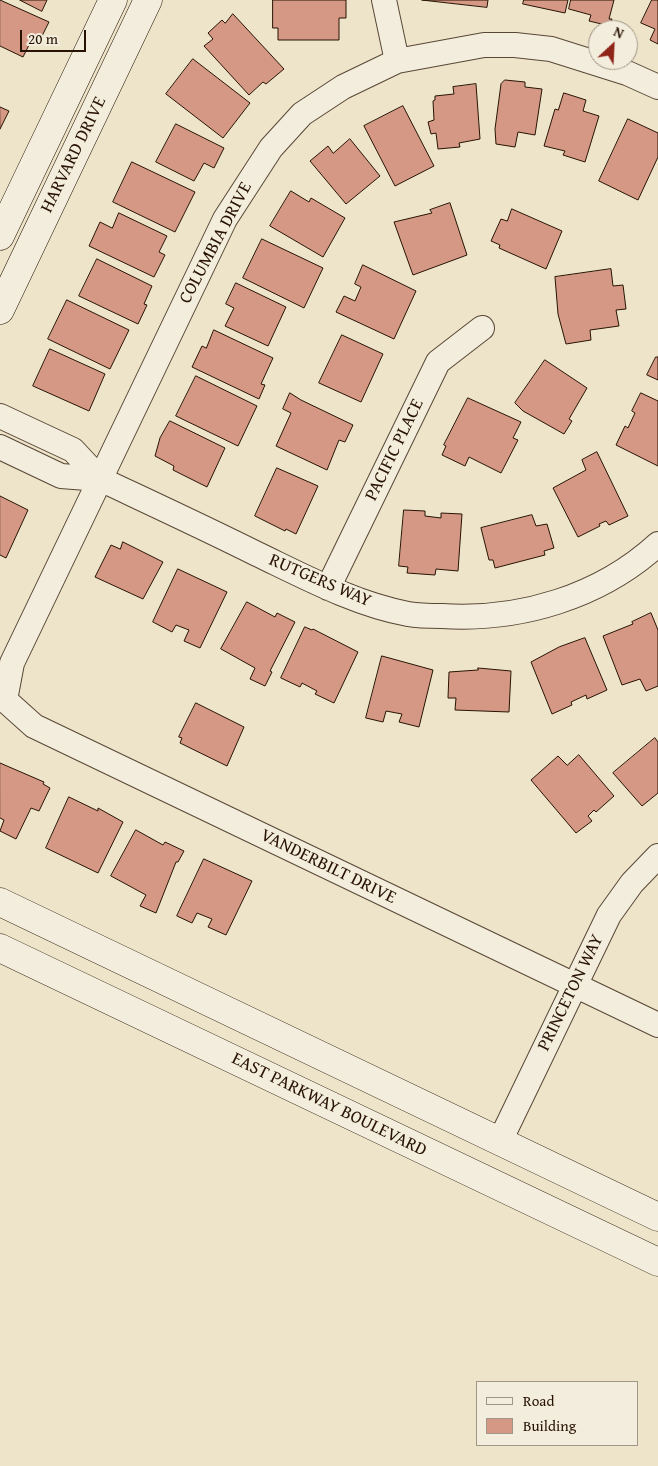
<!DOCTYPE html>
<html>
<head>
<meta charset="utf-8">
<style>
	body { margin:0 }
	#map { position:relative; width:658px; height:1466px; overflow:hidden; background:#ede4ca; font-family:"Gentium Book Plus",serif }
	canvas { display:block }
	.legend { position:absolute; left:476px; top:1381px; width:162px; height:65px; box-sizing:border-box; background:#f3eddd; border:1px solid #a29686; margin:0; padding:6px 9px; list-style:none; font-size:15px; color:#281303 }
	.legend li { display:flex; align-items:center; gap:10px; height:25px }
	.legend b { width:25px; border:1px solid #a29686 }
	.north { position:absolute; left:588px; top:20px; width:50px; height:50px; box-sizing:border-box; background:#f3eddd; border:1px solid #a29686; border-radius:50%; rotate:25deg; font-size:14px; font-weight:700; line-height:20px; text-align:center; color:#281303 }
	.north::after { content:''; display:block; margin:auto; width:18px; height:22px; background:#8f2418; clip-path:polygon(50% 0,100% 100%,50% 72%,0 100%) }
	.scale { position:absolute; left:20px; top:30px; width:66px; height:22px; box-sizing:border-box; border:2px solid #281303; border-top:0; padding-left:6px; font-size:15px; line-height:18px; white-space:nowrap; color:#281303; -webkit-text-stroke:4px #f3eddd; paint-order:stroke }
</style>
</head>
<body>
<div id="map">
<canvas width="658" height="1466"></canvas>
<ul class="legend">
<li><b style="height:6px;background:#f3eddd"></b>Road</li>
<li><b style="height:14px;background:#d49885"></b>Building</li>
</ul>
<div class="north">N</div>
<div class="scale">20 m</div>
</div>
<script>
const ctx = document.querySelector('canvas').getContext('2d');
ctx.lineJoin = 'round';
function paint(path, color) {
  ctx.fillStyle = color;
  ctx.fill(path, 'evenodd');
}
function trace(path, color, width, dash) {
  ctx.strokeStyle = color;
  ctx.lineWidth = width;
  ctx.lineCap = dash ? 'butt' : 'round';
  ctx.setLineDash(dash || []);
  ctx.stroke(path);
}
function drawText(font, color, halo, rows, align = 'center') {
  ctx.font = font + ' "Gentium Book Plus",serif';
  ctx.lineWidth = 5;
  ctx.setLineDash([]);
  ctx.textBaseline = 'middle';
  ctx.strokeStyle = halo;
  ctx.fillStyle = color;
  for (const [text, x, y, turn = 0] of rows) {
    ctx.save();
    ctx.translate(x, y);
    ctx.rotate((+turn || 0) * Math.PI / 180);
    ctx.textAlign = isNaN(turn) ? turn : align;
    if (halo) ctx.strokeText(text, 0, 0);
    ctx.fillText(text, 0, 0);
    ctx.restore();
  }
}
const building = new Path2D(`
	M0,0L49,22L39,42L32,39L23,57L0,46Z
	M20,0H47L42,11Z
	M273,0H346V18H339V40H278V28H273Z
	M422,0H488L487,7Z
	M524,0H568L565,13L523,4Z
	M571,0H614L609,19H612L610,26L589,21L591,15L569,9Z
	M652,0H658V44L650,40L655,29L641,23Z
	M233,14L284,69L266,84L263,82L249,95L204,46L213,39L208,33L222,20L225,23Z
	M193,59L250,103L223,138L166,94Z
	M505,80L525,82V87L542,89L535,135L518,132L515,147L496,144L495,129L501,84Z
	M476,84L480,139L459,143L460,147L438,149L436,133L431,134L428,122L434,120L433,101L435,100V96L454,94L453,87Z
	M564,93L586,100L583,111L599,116L585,162L563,155L565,151L544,146L555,109L558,110Z
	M403,106L434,166L395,186L364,126Z
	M0,107L9,111L0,129Z
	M628,119L658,133V157L638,200L599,181Z
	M176,124L224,148L214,168L204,163L194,181L156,162Z
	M350,139L380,176L346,204L310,161L328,146L333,153Z
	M132,162L195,192L175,232L113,202Z
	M291,191L309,202L311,198L345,218L323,257L270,226Z
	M450,203L467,255L413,275L394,222L432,213L430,210Z
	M512,209L562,231L546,269L499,248L500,245L491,241L501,219L507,221Z
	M119,213L167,236L159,252L165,255L154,277L89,246L100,222L112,228Z
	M262,239L323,268L304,308L243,278Z
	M97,259L152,286L144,304L147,305L138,324L79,296Z
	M363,265L416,291L394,339L336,312L344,296L355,301L361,287L355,284Z
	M611,269L613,286L623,285L626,309L616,310L619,326L590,330L591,340L566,344L558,314L555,277Z
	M236,283L286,307L268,346L225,326L234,308L226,304Z
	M67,300L129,330L110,369L48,339Z
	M214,330L273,358L261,384L265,385L259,399L192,367L202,346L206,348Z
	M342,335L383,354L361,402L319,383Z
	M50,349L105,374L89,411L33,386Z
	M656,357H658V380L647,375Z
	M545,360L587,388L569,419L572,421L564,434L523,411L515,403Z
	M196,376L257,406L238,446L176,416Z
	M290,393L301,400L353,425L345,442L339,440L327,470L276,446L291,413L283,409Z
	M641,393L658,401V466L616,445L625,426L628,428L635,413L632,411Z
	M468,398L521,422L513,438L518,440L501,473L469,457L465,466L442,455L446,446L444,445Z
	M170,421L225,448L207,487L173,470L174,466L155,456L160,438Z
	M597,452L628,516L609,525L606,521L599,524L600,526L578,537L553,488L586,470L582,460Z
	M277,468L318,486L296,534L286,529L285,531L255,516Z
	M0,496L28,510L6,558L0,555Z
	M404,510L425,511V516L441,518V513L462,514L458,571L436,569L435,575L407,573L408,567L399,566Z
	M532,515L536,526L547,524L554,548L544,551L545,555L495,568L493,560H489L481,528Z
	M123,542L163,562L143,599L95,577L111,545L120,549Z
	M178,569L227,592L200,648L184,641L189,630L176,625L172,632L153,622Z
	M247,602L275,617L277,613L295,622L270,671L272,672L265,686L250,679L255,668L221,649Z
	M651,613L658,630V686L646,691L640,679L622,685L603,636L633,624L632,622Z
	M305,627L312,630L313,629L358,652L334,703L315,694L317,691L302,683L300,687L281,678Z
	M585,638L607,690L587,699L586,695L571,702L572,705L552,714L531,662L559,647Z
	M382,656L433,670L419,727L399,722L402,714L386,711L383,722L366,718Z
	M478,668L511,671L509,712L455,710L456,698H448L449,672L478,670Z
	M196,703L244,727L227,766L180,743L182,738L179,737Z
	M655,738L658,742V793L642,806L613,773Z
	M579,755L614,796L596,812L594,810L588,816L592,821L576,833L531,780L558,756L567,765Z
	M0,763L44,782L43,784L50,788L39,811L31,808L16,839L0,831L4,820L0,818Z
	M69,797L98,811V808L123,822L98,873L46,848Z
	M136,830L163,845L165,842L184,851L178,862H176L156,913L140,906L146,895L111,876Z
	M204,859L252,881L226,935L208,927L212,919L197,913L192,923L177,916Z`);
paint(building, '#d49885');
trace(building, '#281303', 1);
const street = new Path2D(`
	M384,0L397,61
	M658,87L627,73L551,49L515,45H484L397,61L343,87L302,114L271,148L225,219L12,663L5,700L34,726L658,1025
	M0,416L73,450L100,479
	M0,447L61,476L100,479C153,504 205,528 257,554C305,577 355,604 408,614C419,616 431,616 442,616C520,621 600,597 658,544
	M328,588L438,362L482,328
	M500,1141L609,915L632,883L658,856`);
const secondary = new Path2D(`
	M0,236L113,0
	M0,310L148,0
	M0,902L658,1217
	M0,948L658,1262`);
trace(street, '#594735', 26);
trace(secondary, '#281303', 29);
trace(street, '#f3eddd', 24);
trace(secondary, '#f3eddd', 28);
drawText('18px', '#281303', '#f3eddd', [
	["HARVARD DRIVE",74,155,-64],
	["COLUMBIA DRIVE",216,243,-62],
	["PACIFIC PLACE",395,450,-64],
	["RUTGERS WAY",320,581,23],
	["VANDERBILT DRIVE",328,867,26],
	["PRINCETON WAY",571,993,-64],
	["EAST PARKWAY BOULEVARD",329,1105,26]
]);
</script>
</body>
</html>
